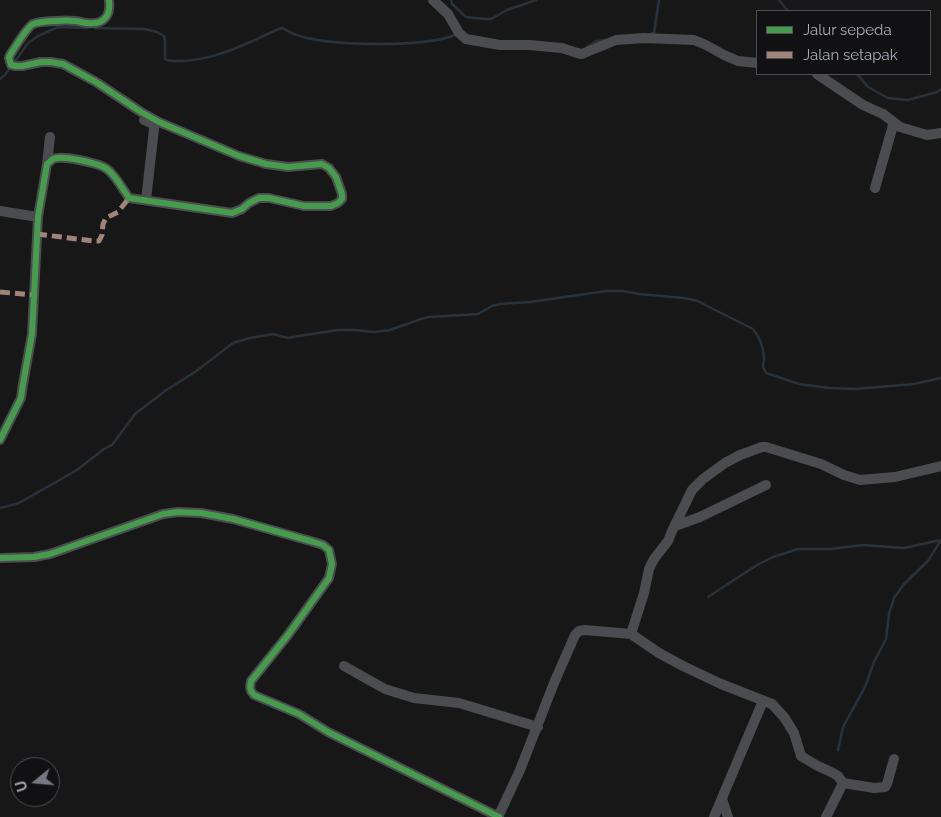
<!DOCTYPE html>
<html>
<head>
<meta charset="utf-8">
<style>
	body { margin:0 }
	#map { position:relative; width:941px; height:817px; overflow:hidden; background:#171717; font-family:Raleway,sans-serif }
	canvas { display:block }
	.legend { position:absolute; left:756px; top:10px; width:175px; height:65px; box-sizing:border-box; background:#111113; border:1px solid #4d4f55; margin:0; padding:6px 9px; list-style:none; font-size:15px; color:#a8adb8 }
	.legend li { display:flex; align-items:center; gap:10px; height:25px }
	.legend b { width:25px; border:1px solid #4d4f55 }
	.north { position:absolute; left:10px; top:757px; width:50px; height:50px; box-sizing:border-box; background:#111113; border:1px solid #4d4f55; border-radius:50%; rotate:253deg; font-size:14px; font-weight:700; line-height:20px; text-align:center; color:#a8adb8 }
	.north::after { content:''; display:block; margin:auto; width:18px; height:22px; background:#757880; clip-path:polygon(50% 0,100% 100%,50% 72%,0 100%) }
</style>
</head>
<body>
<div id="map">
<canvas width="941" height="817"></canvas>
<ul class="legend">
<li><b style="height:6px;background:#469c4c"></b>Jalur sepeda</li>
<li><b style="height:6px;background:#a18479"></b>Jalan setapak</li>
</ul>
<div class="north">U</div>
</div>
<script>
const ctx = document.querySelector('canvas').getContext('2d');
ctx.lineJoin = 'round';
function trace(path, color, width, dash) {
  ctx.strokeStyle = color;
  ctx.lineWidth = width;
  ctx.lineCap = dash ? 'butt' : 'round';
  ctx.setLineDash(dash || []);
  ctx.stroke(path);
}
trace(new Path2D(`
	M451,0L452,4L466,17L484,19H491L507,10L536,0
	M779,0L788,11
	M95,28L144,29L157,32L164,36L165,41V59C169,62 174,61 179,61C206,61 233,50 257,39C265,35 273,31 282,28C288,31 293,34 300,36C332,46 427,48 457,34
	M650,34L654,33L659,0
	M587,47L597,41L605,40
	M14,63L28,43L38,36L58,27L87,28
	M857,74L868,87L888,98L908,100L937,92L941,89
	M0,79L5,75L11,67
	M0,508L19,503L77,470L104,449L112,445L135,414L165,391L195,372L233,343L250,338L273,334L288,338L305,335L338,330H355L374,332L390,330L421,319L429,317L478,314L492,306L500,304L530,302L606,291H623L639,294L684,298L698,301L705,305L753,329C759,336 763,347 764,357C764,366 761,364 766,373L799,384L829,388L855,389L914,384L941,378
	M708,597L757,565L773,557L798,549H830L863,545L904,548L941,540
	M838,750L843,727L865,687L874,662L886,639L889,614L894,598L904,584L928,561L941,540`), '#2a3239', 2.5);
trace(new Path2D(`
	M433,0L448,14L459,33L466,39L500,45H529L562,48L577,53L582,54L616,40L644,38L694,40L706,45L724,55L738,61L757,63
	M817,74L863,105L883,114L900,127L927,135L941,133
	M144,120L153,124L154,129L146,200
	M47,164L50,137
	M875,188L894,122
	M0,211L38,217
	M0,440L21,398L23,384L32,334L38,217L47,164C49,163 51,160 53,159C62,155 99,163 107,169C116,176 122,188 129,198L232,213L242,209L249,203L259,198H269L304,206H331L338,203L342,199V194L336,177L329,168L322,164L288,167L266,164L239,156L159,122L141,112L96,82L63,64L51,62H41L22,66H15L11,65L9,58L10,55C14,49 27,27 33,24C40,21 67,20 75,21C79,21 83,23 87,23C104,25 111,16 109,0
	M675,526L700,517L766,485
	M0,558L34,557L50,554L163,514L178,512L201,513L233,519L314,542L323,545L329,550L332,564L329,578L288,635L251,681C250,687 249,690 254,695L299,714L328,732L499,817
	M631,634L644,593L649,569L654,559L668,541L672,531L692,490L703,479L725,463L740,455L762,447H766L821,464L844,475L860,480L895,477L941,466
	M344,666L385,689L414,698L459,703L538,727
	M843,783L874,788L885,787L887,784L894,759
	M722,799L728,817
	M498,817L520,770L554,683L575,635L579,631L585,630L631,634L659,653L683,666L721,684L772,704L784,717L794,733L801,756L816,765L833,773L838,776L843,783L826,817
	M714,817L763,701`), '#4b4c50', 10);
trace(new Path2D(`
	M37,234L93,241H99L102,235L103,224L106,218L118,212L129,198
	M0,292L34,295`), '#a18479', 5, [10, 5]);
trace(new Path2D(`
	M0,440L21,398L23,384L32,334L38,217L47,164C49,163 51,160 53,159C62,155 99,163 107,169C116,176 122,188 129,198L232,213L242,209L249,203L259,198H269L304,206H331L338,203L342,199V194L336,177L329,168L322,164L288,167L266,164L239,156L159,122L141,112L96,82L63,64L51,62H41L22,66H15L11,65L9,58L10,55C14,49 27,27 33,24C40,21 67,20 75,21C79,21 83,23 87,23C104,25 111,16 109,0
	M0,558L34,557L50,554L163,514L178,512L201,513L233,519L314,542L323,545L329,550L332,564L329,578L288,635L251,681C250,687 249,690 254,695L299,714L328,732L499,817`), '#469c4c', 6);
</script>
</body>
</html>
